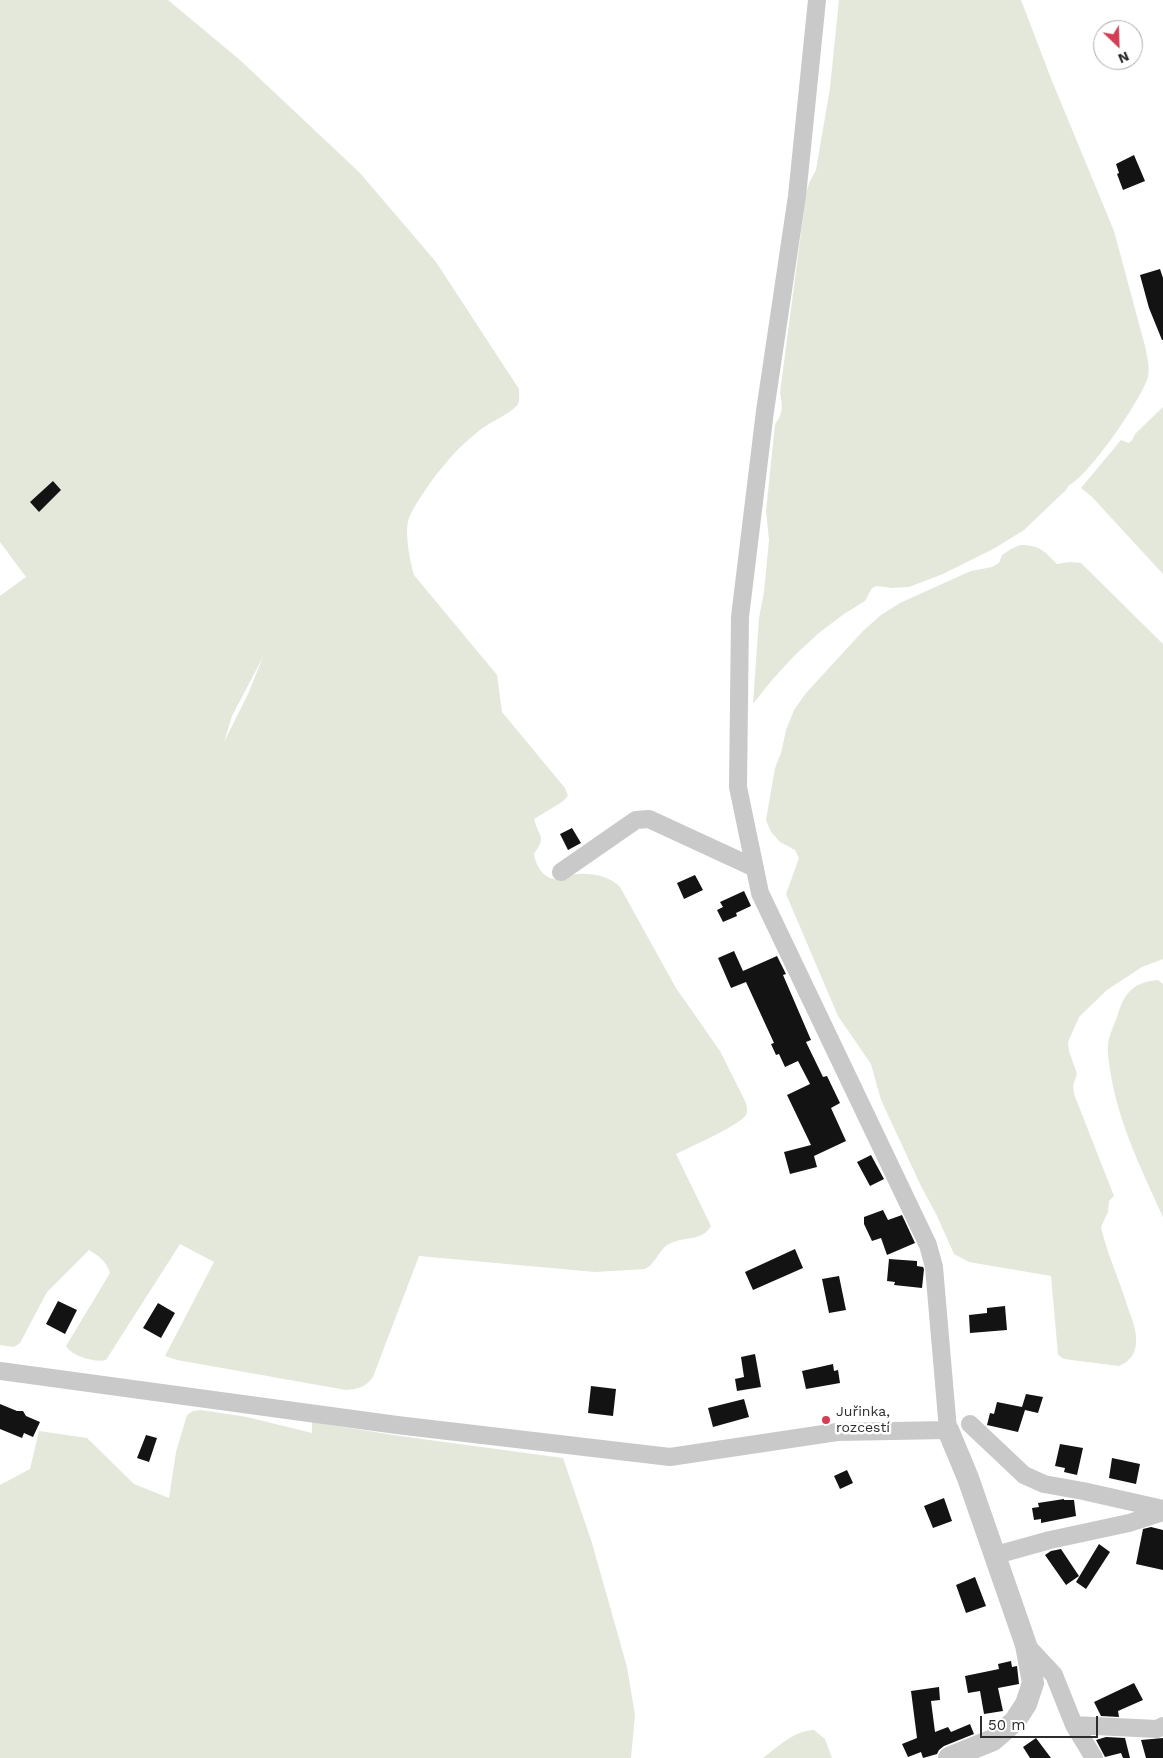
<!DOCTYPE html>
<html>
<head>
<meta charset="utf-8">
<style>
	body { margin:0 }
	#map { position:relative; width:1163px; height:1758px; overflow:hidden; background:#fff; font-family:"Work Sans",sans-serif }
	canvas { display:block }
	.north { position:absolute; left:1093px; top:20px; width:50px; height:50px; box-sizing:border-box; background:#fff; border:1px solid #ababab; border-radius:50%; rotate:156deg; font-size:14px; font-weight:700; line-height:20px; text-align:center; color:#2c2c2c }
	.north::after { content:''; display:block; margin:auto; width:18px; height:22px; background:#d33e54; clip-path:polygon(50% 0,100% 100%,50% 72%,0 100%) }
	.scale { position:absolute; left:980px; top:1716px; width:118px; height:22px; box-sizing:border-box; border:2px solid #2c2c2c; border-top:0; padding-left:6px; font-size:15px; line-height:18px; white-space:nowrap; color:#2c2c2c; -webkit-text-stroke:4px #fff; paint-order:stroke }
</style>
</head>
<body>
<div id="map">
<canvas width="1163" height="1758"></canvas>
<div class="north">N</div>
<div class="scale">50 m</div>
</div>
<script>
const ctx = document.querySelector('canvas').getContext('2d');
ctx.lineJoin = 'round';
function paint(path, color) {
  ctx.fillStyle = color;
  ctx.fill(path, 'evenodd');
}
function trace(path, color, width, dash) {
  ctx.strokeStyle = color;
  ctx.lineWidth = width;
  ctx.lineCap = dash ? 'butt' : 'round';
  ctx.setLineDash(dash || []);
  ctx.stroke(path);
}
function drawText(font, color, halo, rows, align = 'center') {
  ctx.font = font + ' "Work Sans",sans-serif';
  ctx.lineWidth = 5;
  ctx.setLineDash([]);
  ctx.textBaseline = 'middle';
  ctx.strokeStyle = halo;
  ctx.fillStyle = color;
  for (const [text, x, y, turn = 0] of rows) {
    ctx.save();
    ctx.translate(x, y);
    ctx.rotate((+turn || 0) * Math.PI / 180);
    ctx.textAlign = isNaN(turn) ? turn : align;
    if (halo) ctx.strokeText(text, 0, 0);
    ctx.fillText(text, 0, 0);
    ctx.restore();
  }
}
paint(new Path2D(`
	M0,0H168L240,60L360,173L436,262L519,389C519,394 520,399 518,404C512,413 490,422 480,430C458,447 442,466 426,489C420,498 413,508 409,518C404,532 410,561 414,575L497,675L502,712L565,788L568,796L562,802L534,819C539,838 547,836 534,854C536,868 546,882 562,879C567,878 572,874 577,874C593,873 609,876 620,887L676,988L720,1051L746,1103C747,1107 748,1111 746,1115C740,1125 690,1147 676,1154L711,1226C702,1242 683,1236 669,1244C658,1250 656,1264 645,1269L595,1272L419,1256L373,1377C365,1388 358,1389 346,1390L177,1360L165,1356L214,1262L180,1244L106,1360C96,1363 71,1356 66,1346L110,1273C107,1262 98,1255 89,1250L47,1292L20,1343L14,1347L0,1345V596L26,577L0,542ZM263,657L248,694L224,742L232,716Z
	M839,0H1021L1052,81L1114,231L1145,346C1147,356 1150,367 1148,377C1141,400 1089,476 1068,486L1067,489L1024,530L995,548L943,574L909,587L892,588L877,586L872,588L865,601L844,614L820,632L795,655L772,680L753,704L759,618L764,592L769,540L766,511L775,424C783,414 783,406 780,393L806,194L809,183L816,170L830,88Z
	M1163,407V574L1092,497L1081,488L1121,440L1129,443L1132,440L1135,434Z
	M1020,545C1040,545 1044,551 1057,564L1070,562L1081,563L1163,644V959L1142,967L1107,990L1079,1017L1068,1042L1069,1051L1077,1074L1073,1086L1074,1094L1114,1196L1109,1201L1108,1212L1101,1227C1107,1254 1120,1281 1128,1308C1132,1319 1137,1331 1136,1342C1136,1354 1129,1362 1119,1366L1064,1359L1058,1355L1051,1276L969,1262L954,1254L937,1216L920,1184L881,1100L871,1064L838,1016L786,894L799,858L795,850L780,842L771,832L766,820L775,768L781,753L786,730L794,710L806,693L863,631L881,615L900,603L953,579L971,571L992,567L999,563L1002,555L1011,549Z
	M1158,980L1163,984V1217C1141,1169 1118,1122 1110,1070C1109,1061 1107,1052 1108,1043C1110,1033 1115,1023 1118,1014C1125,991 1135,982 1158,980Z
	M201,1410L247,1417L312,1433V1422L400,1436L563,1458L592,1543L627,1667L635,1715L631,1758H0V1485L30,1469L39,1431L87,1438L134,1484L169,1498L176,1452L187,1415L193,1411Z
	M814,1730L825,1739L832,1758H763C779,1746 793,1731 814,1730Z`), '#e3e8db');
paint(new Path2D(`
	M1134,155L1145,181L1123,190L1117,174L1119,173L1116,164Z
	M1160,269L1163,278V340H1162L1149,308L1140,275Z
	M53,481L61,490L39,512L30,502Z
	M572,828L581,843L568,850L560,834Z
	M695,875L703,890L684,899L677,883Z
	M744,891L751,906L736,913L737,916L723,922L717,910L723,907L720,902Z
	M734,951L743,971L777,956L786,974L783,975L811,1040L806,1042L823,1077L827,1076L840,1103L831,1108L846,1141L814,1156L817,1167L790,1174L784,1152L811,1145L787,1095L810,1084L798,1061L785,1067L779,1054L776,1055L771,1044L774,1043L746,982L731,988L718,958Z
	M871,1155L884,1179L870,1186L857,1162Z
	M883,1210L888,1220L902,1215L915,1243L887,1255L881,1238L872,1241L864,1224V1217Z
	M795,1249L803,1268L753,1290L745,1272Z
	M889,1259L917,1261V1266L923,1267L924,1269L922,1288L894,1285L895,1282L887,1281Z
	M839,1276L846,1310L829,1313L822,1279Z
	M58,1301L77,1310L65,1334L46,1324Z
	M158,1303L175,1313L161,1338L143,1328Z
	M1005,1306L1007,1330L970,1333L969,1315L987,1313V1308Z
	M755,1354L761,1387L737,1391L735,1379L744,1377L741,1357Z
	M833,1364L834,1371L838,1370L840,1383L806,1389L802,1371Z
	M591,1386L616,1389L613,1416L588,1413Z
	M1026,1394L1043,1397L1038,1413L1025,1410L1018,1432L987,1425L990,1413L994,1414L997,1402L1022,1407Z
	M744,1399L749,1417L713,1427L708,1408Z
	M0,1404L17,1411H23L26,1416L40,1422L33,1437L24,1433L22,1438L0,1429Z
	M146,1435L157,1438L149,1462L137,1458Z
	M1060,1444L1083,1448L1077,1475L1064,1472L1065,1468L1055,1466Z
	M1112,1458L1140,1464L1136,1484L1109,1478Z
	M847,1470L853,1483L840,1489L834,1476Z
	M944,1498L952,1521L933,1528L924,1506Z
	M1064,1499V1500H1074L1076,1516L1041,1523V1519L1034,1520L1032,1508L1039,1507L1038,1503Z
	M1151,1527L1163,1530V1570L1136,1564L1143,1529Z
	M1099,1544L1110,1552L1086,1589L1076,1582Z
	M1061,1549L1079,1576L1066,1585L1045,1555L1051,1551Z
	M975,1577L986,1606L966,1613L956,1585Z
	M1011,1661L1012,1667L1017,1666L1019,1684L998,1688L1003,1711L984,1714L980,1691L968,1693L965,1676L999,1669L998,1664Z
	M1134,1683L1143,1700L1118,1711L1119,1717L1101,1716L1094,1702Z
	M939,1687L940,1700L931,1701L935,1732L948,1727L951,1732L970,1724L974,1734L944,1746L939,1750L937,1754L923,1758L921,1752L908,1757L902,1744L917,1738L911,1691Z
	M1106,1737L1125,1738L1130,1758H1123L1121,1753L1105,1757L1096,1740Z
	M1036,1738L1051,1758H1030L1023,1747Z
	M1163,1738V1758H1146L1141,1740Z`), '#131313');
trace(new Path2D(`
	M561,872L636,820L649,819L755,868
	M0,1371L397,1425L670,1457L837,1432L948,1430L934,1267L928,1245L760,893L738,787L740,617L765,411L797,196L817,0
	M970,1424L1024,1475L1044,1484L1083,1491L1163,1509
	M996,1555L1050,1540L1129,1523L1163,1512
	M1026,1645L1054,1675L1074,1725L1094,1758
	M1074,1725L1157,1729L1163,1726`), '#c9c9c9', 18);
trace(new Path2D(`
	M948,1430L968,1478L1026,1645L1033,1683L1026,1704L1015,1721L993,1740L949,1758`), '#c9c9c9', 22);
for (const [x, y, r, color] of [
	[826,1420,5,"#d33e54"]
]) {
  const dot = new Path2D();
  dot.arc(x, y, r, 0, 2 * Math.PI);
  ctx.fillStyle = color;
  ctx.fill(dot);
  trace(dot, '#fff', 2);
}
drawText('14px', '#2c2c2c', '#fff', [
	["Juřinka,",836,1412],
	["rozcestí",836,1428]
], 'left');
</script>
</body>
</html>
